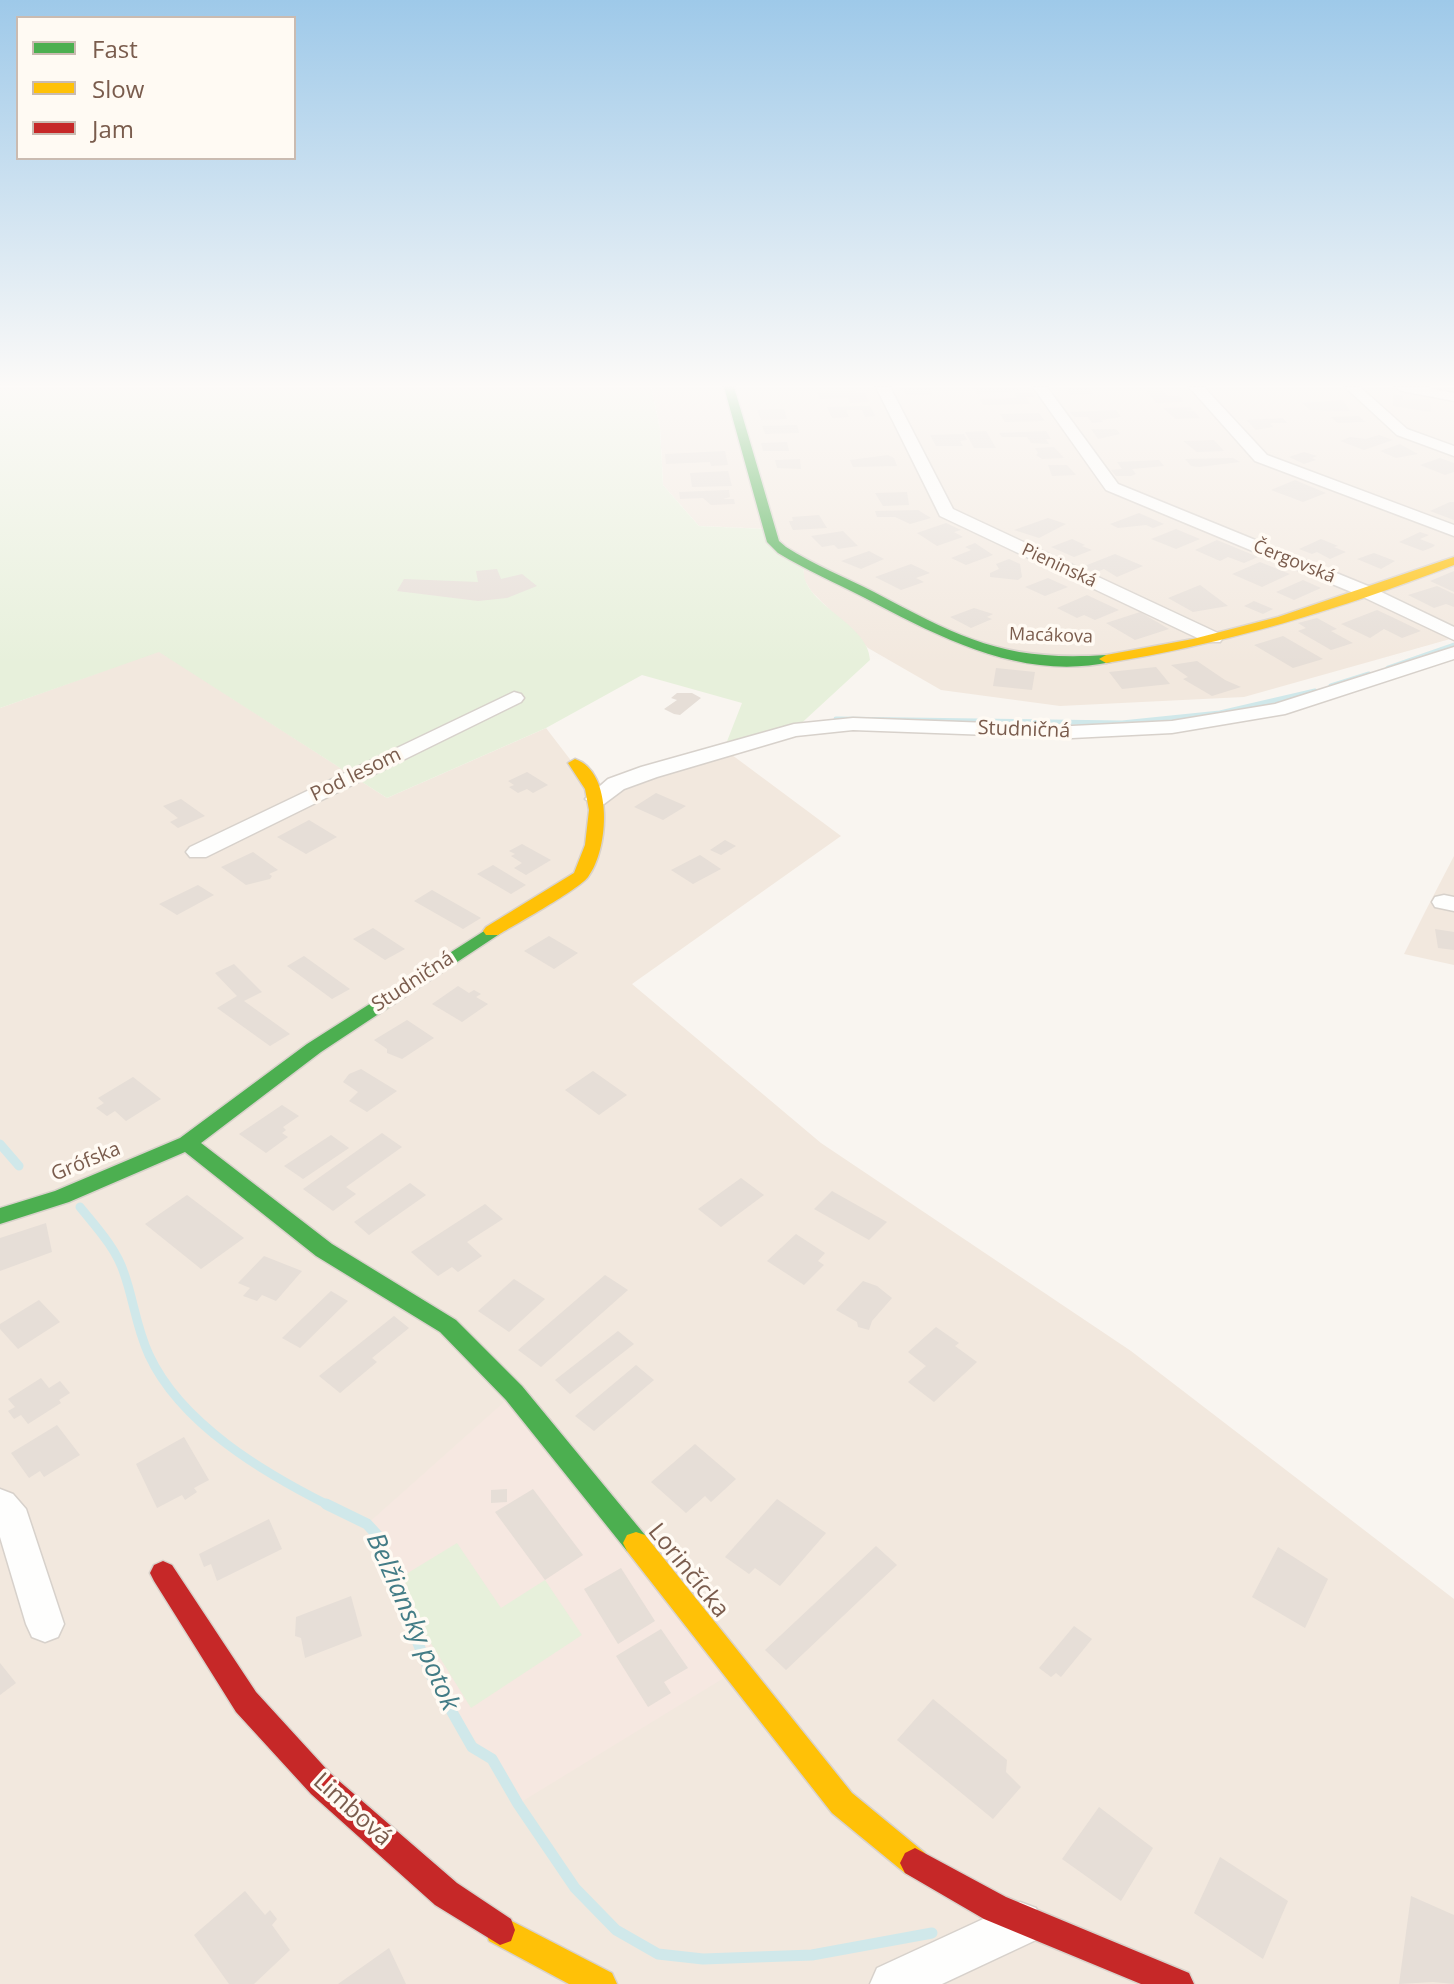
<!DOCTYPE html>
<html>
<head>
<meta charset="utf-8">
<style>
	body { margin:0 }
	#map { position:relative; width:1454px; height:1984px; overflow:hidden; background:#f9f5f0; font-family:"Open Sans",sans-serif }
	canvas { display:block }
	.legend { position:absolute; left:16px; top:16px; width:280px; height:144px; box-sizing:border-box; background:#fffaf3; border:2px solid #cabbb1; margin:0; padding:10px 14px; list-style:none; font-size:24px; color:#7a5c4d }
	.legend li { display:flex; align-items:center; gap:16px; height:40px }
	.legend b { width:40px; border:2px solid #cabbb1 }
</style>
</head>
<body>
<div id="map">
<canvas width="1454" height="1984"></canvas>
<ul class="legend">
<li><b style="height:10px;background:#4caf50"></b>Fast</li>
<li><b style="height:10px;background:#ffc107"></b>Slow</li>
<li><b style="height:10px;background:#c62828"></b>Jam</li>
</ul>
</div>
<script>
const ctx = document.querySelector('canvas').getContext('2d');
ctx.lineJoin = 'round';
function paint(path, color) {
  ctx.fillStyle = color;
  ctx.fill(path, 'evenodd');
}
function trace(path, color, width, dash) {
  ctx.strokeStyle = color;
  ctx.lineWidth = width;
  ctx.lineCap = dash ? 'butt' : 'round';
  ctx.setLineDash(dash || []);
  ctx.stroke(path);
}
function drawText(font, color, halo, rows, align = 'center') {
  ctx.font = font + ' "Open Sans",sans-serif';
  ctx.lineWidth = 7;
  ctx.setLineDash([]);
  ctx.textBaseline = 'middle';
  ctx.strokeStyle = halo;
  ctx.fillStyle = color;
  for (const [text, x, y, turn = 0] of rows) {
    ctx.save();
    ctx.translate(x, y);
    ctx.rotate((+turn || 0) * Math.PI / 180);
    ctx.textAlign = isNaN(turn) ? turn : align;
    if (halo) ctx.strokeText(text, 0, 0);
    ctx.fillText(text, 0, 0);
    ctx.restore();
  }
}
paint(new Path2D(`
	M651,387H1454V638L1244,697L1060,706L941,690L868,648L811,591L803,578L804,568L768,529L699,526L663,485L660,428Z
	M159,651L387,798L546,728L592,788L724,749L841,836L632,984L821,1143L1131,1351L1454,1599V1984H0V708Z
	M1454,856V965L1404,954L1426,910Z`), '#f2e8de');
paint(new Path2D(`
	M514,1393L737,1670L518,1804L431,1675L367,1524Z`), '#f6e8e1');
paint(new Path2D(`
	M0,387H651L660,428L663,485L699,526L768,529L804,568C799,603 869,623 870,660L794,730L724,749L742,703L642,675L546,728L387,798L159,652L0,708Z
	M457,1543L501,1608L545,1580L582,1635L471,1708L393,1582Z`), '#e7f0db');
trace(new Path2D(`
	M1388,668L1454,645
	M1331,686L1369,674
	M836,719L1122,723L1220,713L1315,691`), '#d0e8ea', 5);
trace(new Path2D(`
	M0,1144L19,1166
	M80,1207C96,1227 116,1248 124,1273C134,1301 136,1327 149,1355C181,1424 264,1473 330,1506`), '#d0e8ea', 9);
trace(new Path2D(`
	M326,1504L367,1524L379,1537L382,1566L393,1582L431,1675L472,1747L492,1759L518,1804L575,1888L616,1930L658,1954L703,1959L812,1955L932,1933`), '#d0e8ea', 11);
paint(new Path2D(`
	M899,387H932L934,391H931L932,395H908Z
	M973,387H1017L1020,391L977,394Z
	M1065,387H1088L1093,394L1070,395Z
	M855,390L857,393H865L869,402L850,403L848,398L820,399L817,392Z
	M1147,391H1163L1168,396H1179L1184,402L1156,403Z
	M1014,392H1031L1034,397H1026L1030,404L983,405L980,399L1017,398Z
	M1393,394L1403,396V400L1430,399L1431,412L1393,406Z
	M1343,400L1350,411L1310,410L1302,403Z
	M870,406L875,416L865,417L862,410H846L849,417L832,418L827,407Z
	M1190,407L1193,410L1185,411H1194L1200,418L1176,419L1163,408Z
	M784,409L787,419L761,420L757,410Z
	M1116,410L1121,417L1101,420L1103,422L1092,423L1088,417H1074L1070,412Z
	M1039,413L1045,421L1005,422L1000,414Z
	M1359,416L1365,422L1337,423L1331,417Z
	M1283,418L1287,423H1270L1273,427L1256,430L1246,420Z
	M797,425L799,433L765,434L762,426Z
	M1091,429H1116L1120,434L1098,439Z
	M986,431L996,448H974L965,432Z
	M1046,431L1051,439H1046L1049,444L1031,443L1027,437H1002L999,433Z
	M964,434L967,440L960,441L963,446H936L930,435Z
	M1379,435L1393,440L1364,450L1340,441L1350,437L1366,439Z
	M1214,440L1224,451L1197,452L1183,441Z
	M787,442L789,451H763L761,443Z
	M1400,444L1418,454L1396,458L1380,451Z
	M1054,447L1064,458L1042,459L1036,455L1038,453L1035,448Z
	M725,451L728,465L711,466L710,462L666,464L665,454Z
	M1304,452L1317,456L1312,458L1316,460L1304,464L1289,457Z
	M888,455L894,458L897,466L853,467L850,460Z
	M1233,458L1240,462L1199,467L1191,466L1185,459Z
	M1440,458L1454,463V472L1445,475L1420,465Z
	M800,459L801,469L777,468L775,460Z
	M1159,460L1164,466L1132,469L1136,474L1131,476H1116L1111,470L1122,469L1117,462Z
	M1048,465H1067L1076,475L1052,476Z
	M728,471L732,486L692,487L690,473Z
	M1295,480L1326,493L1303,502L1271,490Z
	M729,490L730,497L723,499H734L735,504L711,505L703,498L680,499L679,492Z
	M907,492L909,505L883,506L875,493Z
	M1450,502H1454V520L1430,511Z
	M918,510L931,518L910,524L895,517H877L875,511Z
	M1139,513L1164,524L1153,528L1146,525L1118,528L1110,524Z
	M819,515L827,528L793,530L790,524L789,521H793L792,517Z
	M1048,518L1066,524L1039,538L1014,530Z
	M946,523L961,530L954,532L963,537L937,546L917,533Z
	M1176,529L1200,539L1176,549L1151,539Z
	M843,531L858,546L838,549L834,545L822,547L811,536Z
	M1420,532L1429,535L1420,539L1435,545L1433,547L1423,551L1399,542Z
	M1072,539L1085,545L1082,546L1092,550L1074,557L1051,547Z
	M1321,539L1338,546L1334,547L1346,552L1330,559L1317,552L1312,554L1299,549Z
	M1217,540L1258,557L1244,563L1228,557L1220,561L1195,550Z
	M975,543L993,555L966,565L951,558L971,550L965,547Z
	M869,551L884,559L861,569L841,561Z
	M1374,553L1395,561L1381,569L1357,559Z
	M1115,554L1143,566L1117,577L1104,569L1095,573L1082,567Z
	M1009,559L1020,564L1022,577L1018,580L990,577V573L999,569L996,564Z
	M1260,562L1290,574L1262,587L1232,574Z
	M911,564L930,573L916,578L924,582L901,590L875,577Z
	M497,569L501,579L522,574L537,586L507,598L478,601L397,591L404,579L478,582L476,571Z
	M1454,571V592L1430,581Z
	M1048,578L1068,587L1045,596L1025,587Z
	M1303,580L1321,588L1294,600L1276,592Z
	M1200,585L1228,606L1193,612L1168,598Z
	M1437,586L1454,594V607L1446,604L1434,608L1408,595Z
	M1087,595L1119,610L1095,620L1084,615L1077,618L1057,608Z
	M1254,601L1273,609L1263,614L1244,606Z
	M974,608L993,614L987,617L992,619L971,628L950,617Z
	M1377,610L1392,617L1421,631L1402,638L1384,629L1370,638L1341,624Z
	M1140,612L1169,629L1135,640L1106,623Z
	M1317,618L1337,629L1331,631L1353,643L1331,650L1298,631L1306,628L1298,623Z
	M1283,636L1323,659L1293,668L1254,645Z
	M1197,661L1225,680L1241,687L1212,696L1183,679L1188,677L1171,665Z
	M1156,667L1170,684L1122,689L1109,672Z
	M996,668L1035,672L1032,690L993,686Z
	M677,693H692L701,698L680,715L674,714L664,709L677,700L671,698Z
	M527,772L548,785L533,793L527,789L518,793L509,787L514,785L508,781Z
	M656,793L686,806L663,820L634,807Z
	M181,799L205,816L178,828L170,822L178,818L163,806Z
	M309,820L337,837L306,854L277,837Z
	M725,840L736,846L721,855L710,850Z
	M522,844L551,860L526,875L514,868L522,863L511,856L515,854L509,851Z
	M253,852L278,870L269,874L272,876L270,879L246,885L221,867Z
	M700,855L721,869L693,884L671,870Z
	M493,865L526,885L511,894L477,874Z
	M198,885L214,895L177,915L159,904Z
	M432,890L481,918L463,929L414,901Z
	M373,928L405,949L385,960L353,939Z
	M1435,929L1454,932V950L1438,948Z
	M549,936L578,953L554,969L524,951Z
	M304,956L350,989L332,999L287,966Z
	M234,964L262,992L244,1001L290,1034L270,1046L217,1008L237,996L215,973Z
	M458,986L469,993L474,990L481,994L476,997L488,1004L462,1022L432,1004Z
	M407,1020L434,1038L402,1059L387,1053V1049L374,1040Z
	M361,1069L397,1091L367,1112L349,1101L358,1092L343,1082L349,1074Z
	M593,1071L627,1095L599,1115L565,1090Z
	M133,1077L161,1099L126,1121L115,1111L107,1116L96,1108L104,1103L98,1098Z
	M282,1105L299,1116L283,1127L286,1130L282,1133L288,1137L266,1153L239,1134Z
	M382,1133L402,1147L346,1187L356,1194L333,1211L303,1189Z
	M331,1135L349,1148L303,1179L284,1166Z
	M741,1178L764,1195L721,1227L698,1209Z
	M410,1183L426,1195L369,1235L354,1222Z
	M832,1191L887,1222L869,1240L814,1209Z
	M187,1195L244,1238L201,1269L145,1224Z
	M485,1204L503,1219L467,1242L482,1256L458,1272L452,1267L438,1276L411,1252Z
	M46,1223L52,1252L0,1271V1238Z
	M796,1234L825,1253L818,1261L824,1265L804,1285L767,1261Z
	M264,1256L302,1271L276,1301L262,1295L257,1301L243,1296L250,1288L238,1283Z
	M605,1275L628,1290L541,1367L518,1350Z
	M514,1279L545,1299L509,1332L478,1311Z
	M863,1281L877,1286L892,1298L872,1321L869,1330L858,1327L857,1322L836,1310Z
	M331,1291L348,1301L300,1348L282,1338Z
	M39,1300L60,1322L18,1349L0,1329V1324Z
	M394,1316L409,1328L372,1358L377,1362L340,1393L319,1376Z
	M936,1327L959,1343L955,1346L977,1362L934,1402L908,1382L926,1366L908,1352Z
	M618,1331L634,1344L570,1394L555,1380Z
	M636,1365L654,1380L594,1431L575,1416Z
	M41,1378L49,1388L60,1381L70,1393L59,1400L61,1403L28,1424L21,1415L14,1419L8,1411L15,1407L8,1399Z
	M57,1425L80,1455L44,1477L40,1471L29,1478L11,1453Z
	M184,1437L209,1480L194,1488L197,1492L185,1500L182,1495L157,1508L136,1464Z
	M695,1444L736,1479L711,1502L705,1496L686,1513L651,1482Z
	M507,1489V1502L491,1503V1490Z
	M533,1489L583,1555L545,1580L495,1512Z
	M777,1499L826,1533L780,1586L755,1568L749,1574L725,1557Z
	M269,1519L282,1549L217,1581L211,1564L204,1567L199,1554Z
	M876,1546L897,1565L786,1670L765,1650Z
	M1278,1547L1328,1579L1305,1628L1252,1597Z
	M621,1568L655,1621L618,1644L584,1589Z
	M351,1596L362,1636L305,1658L301,1638L295,1636L296,1617Z
	M1074,1626L1092,1639L1061,1677L1056,1673L1051,1677L1039,1668Z
	M661,1629L688,1668L664,1682L671,1693L648,1707L616,1656Z
	M0,1663L16,1683L0,1695Z
	M933,1699L1007,1760L1006,1772L1021,1787L993,1819L897,1740Z
	M1099,1807L1153,1848L1121,1901L1062,1859Z
	M1220,1857L1288,1901L1263,1959L1194,1913Z
	M245,1891L265,1915L270,1910L277,1919L272,1925L290,1950L254,1984H229L194,1935Z
	M1411,1896L1454,1915V1984L1433,1982L1399,1984Z
	M389,1948L406,1984H338Z`), '#e6ded7');
const street = new Path2D(`
	M876,387H890L953,509L1220,634L1223,638L1220,642H1206L940,516Z
	M1033,387H1047L1118,484L1373,588L1454,627V640L1361,596L1106,490Z
	M1189,387H1204L1267,455L1454,525V536L1255,461Z
	M1345,387H1360L1407,429L1454,446V456L1397,435Z
	M1395,387H1424L1454,393V401L1402,391Z
	M1454,647V659L1285,714L1172,733L1072,738L853,730L796,736L657,777L624,789L604,804L596,806L585,799L608,779L641,767L794,724L853,718L1072,726L1172,721L1275,704Z
	M514,692L521,694L524,698L521,702L206,857H190L186,852L190,847Z
	M1444,895L1454,897V911L1435,907L1432,902L1435,897Z
	M0,1489L13,1494L26,1509L64,1624L58,1637L45,1642L32,1637L26,1624L0,1537Z
	M1020,1902L1036,1908L1042,1924L1036,1940L942,1984H870L877,1968Z`);
const fast = new Path2D(`
	M724,387H734L779,541L786,547C814,565 845,577 874,592C961,638 1004,662 1106,655L1113,659L1111,662C1022,681 941,638 865,598C836,583 806,570 778,553L767,542Z
	M492,926L501,931L498,935L321,1052L201,1143L332,1244L456,1320L522,1386L645,1535L649,1543L645,1551L636,1554L627,1551L506,1400L440,1332L316,1256L185,1152L69,1202L0,1224V1208L55,1191L180,1138L307,1044Z`);
const slow = new Path2D(`
	M1454,557V565C1341,609 1226,644 1106,663L1099,659L1106,655L1193,639L1278,617Z
	M575,759C614,772 609,850 588,877C578,890 516,924 498,935H486L483,931L486,927L574,873L585,845L589,810L585,789L568,763Z
	M636,1532L645,1535L852,1793L925,1853L930,1863L925,1873L915,1878L905,1873L832,1813L627,1551L623,1543L627,1535Z
	M500,1915L612,1973L617,1984H569L489,1941L485,1930L489,1919Z`);
const jam = new Path2D(`
	M163,1561L172,1565L256,1692L331,1774L457,1883L511,1919L515,1930L511,1941L500,1945L435,1905L311,1794L236,1712L154,1581L150,1573L154,1565Z
	M915,1848L1006,1897L1189,1973L1194,1984H1141L984,1919L905,1873L900,1863L905,1853Z`);
trace(street, '#d7d1cb', 3);
trace(fast, '#d9d2cb', 3);
trace(slow, '#d9d2cb', 3);
trace(jam, '#d9d2cb', 3);
paint(street, '#fefefd');
paint(fast, '#4caf50');
paint(slow, '#ffc107');
paint(jam, '#c62828');
const sky = ctx.createLinearGradient(0, 0, 0, 665);
sky.addColorStop(0, '#9ec9e9');
sky.addColorStop(0.58, '#fcfaf8');
sky.addColorStop(1, '#fcfaf800');
ctx.fillStyle = sky;
ctx.fillRect(0, 0, 1454, 665);
drawText('18px', '#7a5c4d', '#fffaf3', [
	["Čergovská",1294,562,22],
	["Pieninská",1059,566,25],
	["Macákova",1051,636,2]
]);
drawText('20px', '#7a5c4d', '#fffaf3', [
	["Studničná",1024,730,2],
	["Pod lesom",356,775,-26],
	["Studničná",413,982,-33],
	["Grófska",86,1162,-22]
]);
drawText('24px', '#7a5c4d', '#fffaf3', [
	["Lorinčícka",688,1571,51],
	["Limbová",352,1810,42]
]);
drawText('italic 26px', '#437c86', '#fffaf3', [
	["Belžiansky potok",412,1622,66]
]);
</script>
</body>
</html>
